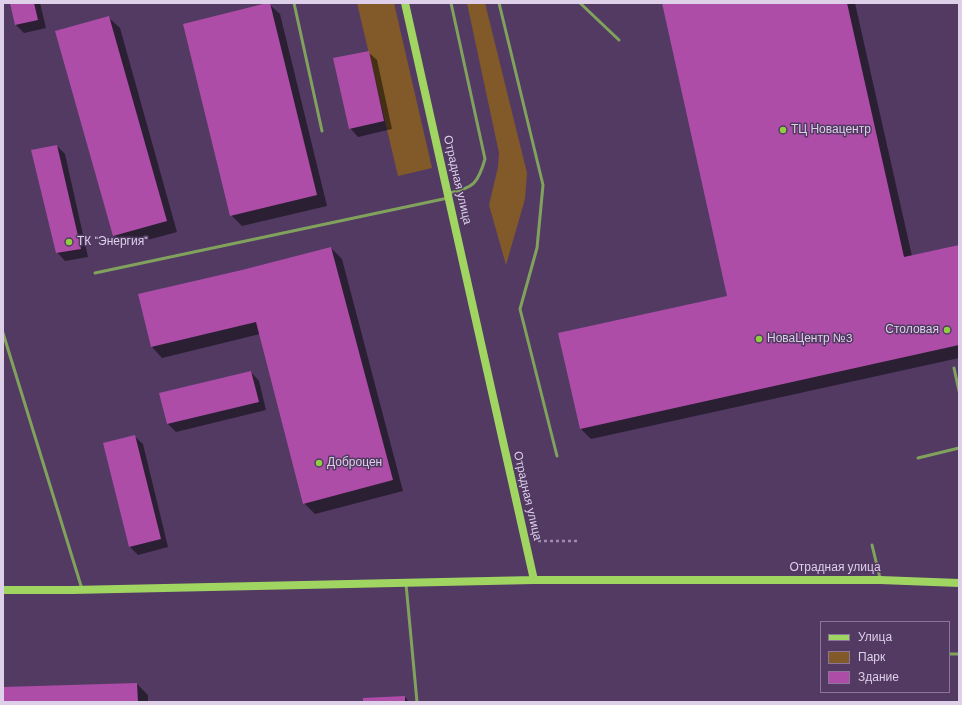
<!DOCTYPE html>
<html>
<head>
<meta charset="utf-8">
<style>
	body { margin:0 }
	#map { position:relative; width:962px; height:705px; overflow:hidden; background:#523a63; font-family:"DM Sans",sans-serif }
	canvas { display:block }
	.frame { position:absolute; inset:0; border:4px solid #ddd0e8; pointer-events:none }
	.legend { position:absolute; left:820px; top:621px; width:130px; height:72px; box-sizing:border-box; background:#523a63; border:1px solid #8a7698; margin:0; padding:5px 7px; list-style:none; font-size:12px; color:#ddd0e8 }
	.legend li { display:flex; align-items:center; gap:8px; height:20px }
	.legend b { width:20px; border:1px solid #8a7698 }
</style>
</head>
<body>
<div id="map">
<canvas width="962" height="705"></canvas>
<div class="frame"></div>
<ul class="legend">
<li><b style="height:5px;background:#a0d562"></b>Улица</li>
<li><b style="height:11px;background:#825a29"></b>Парк</li>
<li><b style="height:11px;background:#ad4da8"></b>Здание</li>
</ul>
</div>
<script>
const ctx = document.querySelector('canvas').getContext('2d');
ctx.lineJoin = 'round';
function paint(path, color) {
  ctx.fillStyle = color;
  ctx.fill(path, 'evenodd');
}
function trace(path, color, width, dash) {
  ctx.strokeStyle = color;
  ctx.lineWidth = width;
  ctx.lineCap = dash ? 'butt' : 'round';
  ctx.setLineDash(dash || []);
  ctx.stroke(path);
}
function drawText(font, color, halo, rows, align = 'center') {
  ctx.font = font + ' "DM Sans",sans-serif';
  ctx.lineWidth = 3;
  ctx.setLineDash([]);
  ctx.textBaseline = 'middle';
  ctx.strokeStyle = halo;
  ctx.fillStyle = color;
  for (const [text, x, y, turn = 0] of rows) {
    ctx.save();
    ctx.translate(x, y);
    ctx.rotate((+turn || 0) * Math.PI / 180);
    ctx.textAlign = isNaN(turn) ? turn : align;
    if (halo) ctx.strokeText(text, 0, 0);
    ctx.fillText(text, 0, 0);
    ctx.restore();
  }
}
paint(new Path2D(`
	M357,3H394L432,168L398,176Z
	M467,3H485L527,173L525,199L506,265L489,205L498,167L499,153Z`), '#825a29');
paint(new Path2D(`
	M11,3H40L46,28L24,33L16,25Z
	M663,3H855L912,256L959,246V358L591,439L580,428L728,297Z
	M269,4L280,14L327,206L242,226L231,215Z
	M109,18L120,28L177,232L125,246L114,236Z
	M368,52L377,60L392,129L358,137L350,128Z
	M57,146L65,154L88,257L65,261L57,252Z
	M331,248L342,259L403,491L315,514L304,503L260,334L162,358L152,347L242,271Z
	M251,372L259,381L266,410L176,432L167,423Z
	M134,436L143,444L168,547L138,555L130,547Z
	M137,684L148,695V702H3V688Z
	M405,697L409,702H364Z`), '#0007');
paint(new Path2D(`
	M10,3H34L38,20L15,25Z
	M267,3H270L317,195L230,216L183,24Z
	M662,3H847L904,257L959,245V345L580,429L558,333L727,296Z
	M109,16L167,221L113,236L55,31Z
	M369,51L384,121L349,129L333,58Z
	M57,145L81,249L56,253L31,150Z
	M331,247L393,480L303,504L256,322L151,347L138,294L242,270Z
	M251,371L259,402L167,424L159,393Z
	M135,435L161,539L129,547L103,443Z
	M137,683L138,702H3V687Z
	M405,696V702H363V698Z`), '#ad4da8');
trace(new Path2D(`
	M538,541H580`), '#9d8bab', 2.5, [3, 3]);
trace(new Path2D(`
	M294,3L322,131
	M499,3L543,185L537,248L520,309L557,456
	M580,3L619,40
	M449,193C474,188 478,183 485,159L451,3
	M95,273L448,198
	M3,333L82,589
	M954,368L959,391
	M918,458L959,448
	M872,545L880,578
	M406,584L417,702
	M949,654H959`), '#80a25c', 3);
trace(new Path2D(`
	M405,3L534,580
	M3,590H72L534,580H880L959,583`), '#a0d562', 8);
for (const [x, y, r, color] of [
	[783,130,4,"#91cd40"],
	[69,242,4,"#91cd40"],
	[947,330,4,"#91cd40"],
	[759,339,4,"#91cd40"],
	[319,463,4,"#91cd40"]
]) {
  const dot = new Path2D();
  dot.arc(x, y, r, 0, 2 * Math.PI);
  ctx.fillStyle = color;
  ctx.fill(dot);
  trace(dot, '#523a63', 1.5);
}
drawText('12px', '#ddd0e8', '#523a63', [
	["ТЦ Новацентр",791,130],
	["ТК \"Энергия\"",77,242],
	["Столовая",939,330,"right"],
	["НоваЦентр №3",767,339],
	["Доброцен",327,463]
], 'left');
drawText('12px', '#ddd0e8', '#523a63', [
	["Отрадная улица",457,180,77],
	["Отрадная улица",527,496,77],
	["Отрадная улица",835,568]
]);
</script>
</body>
</html>
